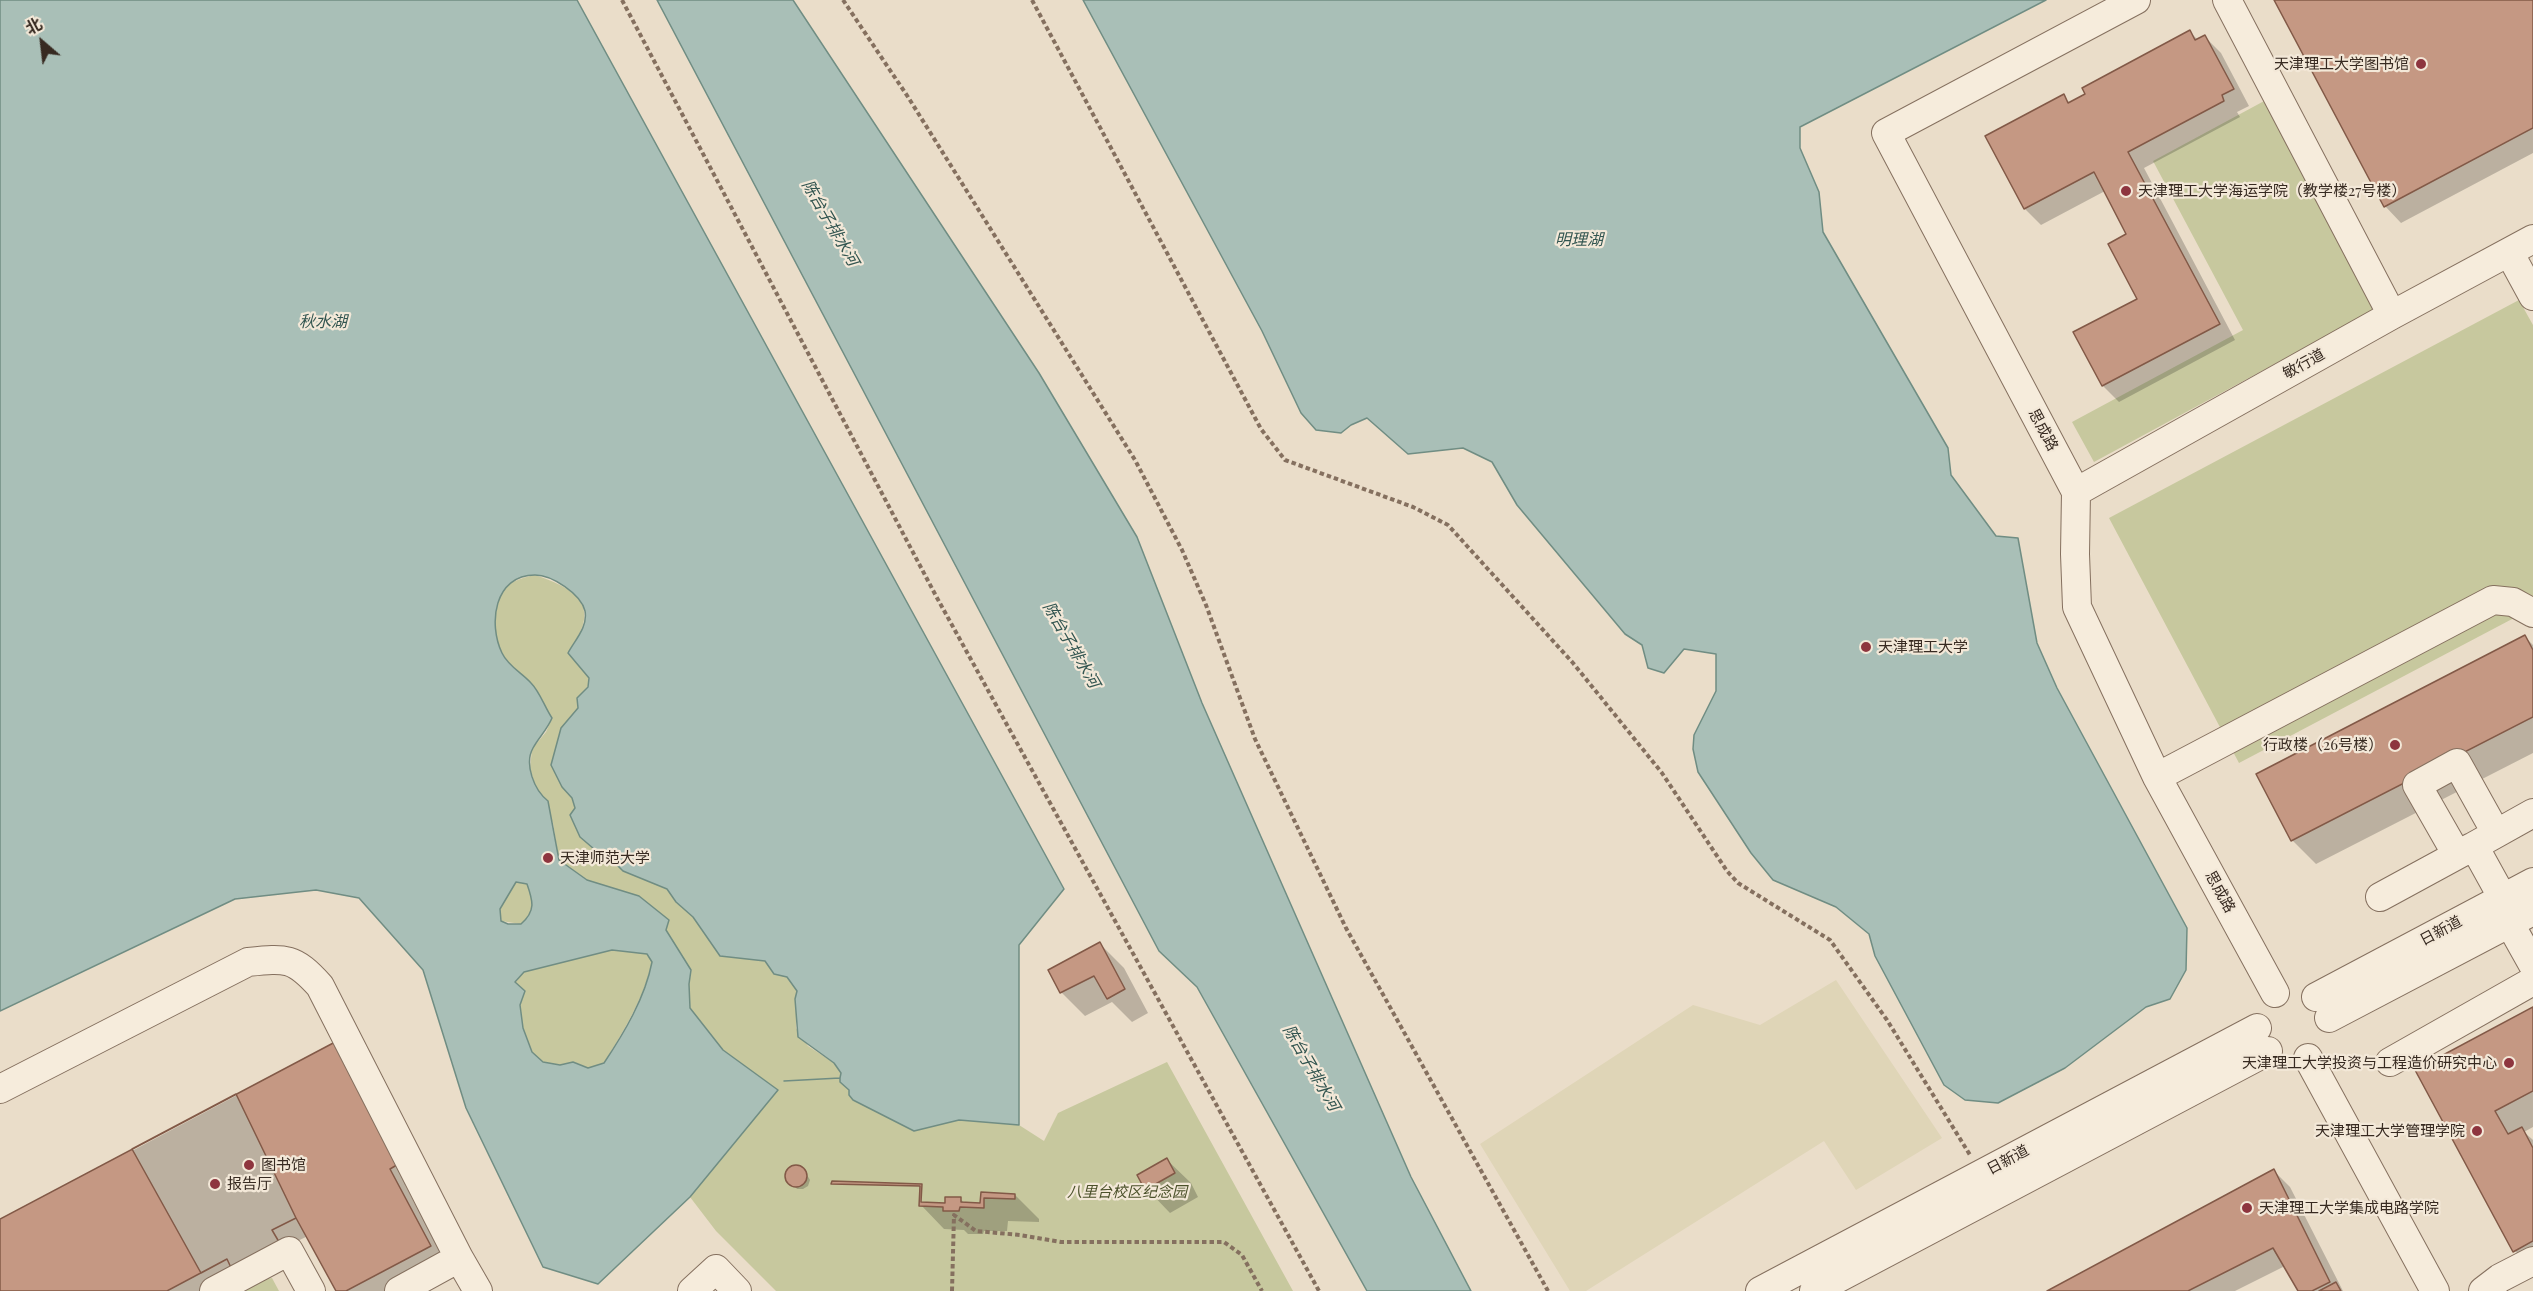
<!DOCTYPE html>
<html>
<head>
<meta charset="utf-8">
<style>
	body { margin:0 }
	#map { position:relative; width:2533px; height:1291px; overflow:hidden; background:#eaddc9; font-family:"Playfair Display","Noto Sans SC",serif }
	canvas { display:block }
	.north { position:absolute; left:12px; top:12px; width:60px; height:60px; -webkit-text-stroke:4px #f3e8d8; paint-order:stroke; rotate:332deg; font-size:16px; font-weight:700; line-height:24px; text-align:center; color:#372a21 }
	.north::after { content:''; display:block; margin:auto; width:21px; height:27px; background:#372a21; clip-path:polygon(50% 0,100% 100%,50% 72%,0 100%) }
</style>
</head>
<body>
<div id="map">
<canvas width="2533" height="1291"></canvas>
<div class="north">北</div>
</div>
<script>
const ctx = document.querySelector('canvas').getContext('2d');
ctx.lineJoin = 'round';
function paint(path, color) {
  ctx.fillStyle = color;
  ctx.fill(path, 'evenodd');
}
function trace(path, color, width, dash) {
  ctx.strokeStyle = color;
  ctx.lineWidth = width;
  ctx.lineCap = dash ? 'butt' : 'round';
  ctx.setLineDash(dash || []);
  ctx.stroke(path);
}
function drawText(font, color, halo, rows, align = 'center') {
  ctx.font = font + ' "Playfair Display","Noto Sans SC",serif';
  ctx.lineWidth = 4.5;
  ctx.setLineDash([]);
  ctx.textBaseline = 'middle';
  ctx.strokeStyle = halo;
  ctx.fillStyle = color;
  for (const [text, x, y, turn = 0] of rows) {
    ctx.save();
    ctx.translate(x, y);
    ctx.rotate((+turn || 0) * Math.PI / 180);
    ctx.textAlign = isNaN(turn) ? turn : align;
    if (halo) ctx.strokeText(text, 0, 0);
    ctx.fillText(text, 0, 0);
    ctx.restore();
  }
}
paint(new Path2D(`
	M1836,980L1942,1138L1856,1190L1824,1141L1586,1291H1570L1480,1144L1693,1005L1760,1025Z`), '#dfd5b7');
paint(new Path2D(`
	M2266,100L2378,308L2094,462L2072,422L2243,330L2153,161Z
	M2519,300L2533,325V608L2239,763L2109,518Z
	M535,575C571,587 601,603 574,643L589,678L588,686L577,698L578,708L561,728L551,765L562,787L572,798L575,808L571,816L580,837L594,849L610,858L623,871L667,889L676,902L693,917L720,956L766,961L774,974L787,977L797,991L796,1028L808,1046L834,1063L841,1073L840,1082L914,1131L959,1120L1019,1125L1044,1141L1058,1113L1167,1062L1293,1291H776L716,1231L690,1197L778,1090L723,1050L690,1008L689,984L691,970L666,930L639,896L587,880L559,860L553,823L538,793L530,769L532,749L546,732L552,718C538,696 519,678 504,656C491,639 490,603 506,587C513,580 526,577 535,575Z
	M515,882L527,884C533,901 536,911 521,924L501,921L500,909Z
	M612,950L647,954L652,962C644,998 623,1032 604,1063L588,1068L574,1062L561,1065L543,1062L531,1052L523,1028L520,1005L525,991L515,983L524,972Z
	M272,1278L279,1291H241L264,1279Z`), '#c7c89e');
const water = new Path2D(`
	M0,0H577L1064,889L1019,945V1125L959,1120L914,1131L853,1100L849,1095V1090L840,1082V1078L784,1081L840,1078L841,1073L834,1063L798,1037L795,999L797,991L787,977L774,974L765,961L720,956L693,917L676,902L667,889L623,871L610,858L594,849L580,837L570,815L575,808L572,798L562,787L551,765L561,728L578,708L577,698L588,687L589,678L568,653C575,640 588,627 585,611C581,594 552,575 535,575C494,575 488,624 502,653C508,666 522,673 531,683C540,692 545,708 552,718C547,730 539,737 533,748C524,764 534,790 548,801L559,860L587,880L639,896L669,920L666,930L691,970L689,984L690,1008L723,1050L778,1090L690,1197L598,1284L543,1267L466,1108L423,970L359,898L316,890L235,899L0,1011ZM516,882L527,884C533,901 536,911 521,924H508L501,921L500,909ZM612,950L647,954L652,962C645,998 624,1033 604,1063L588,1068L573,1062L560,1065L543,1062L532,1052L523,1028L520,1005L525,991L515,982L524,972Z
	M657,0H793L1039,373L1137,537L1202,703L1411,1177L1471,1291H1367L1197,987L1159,951Z
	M1083,0H2046L1800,127V148L1819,192L1823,232L1948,448L1951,475L1996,536L2018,538L2037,643L2057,688L2187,928L2186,970L2170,999L2146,1007L2065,1068L1998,1103L1965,1100L1944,1085L1875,956L1869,934L1836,907L1773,880L1751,853L1698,772L1693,749L1694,735L1716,691V654L1684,649L1664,673L1648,668L1642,645L1625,634L1517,505L1492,462L1463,448L1408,454L1367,418L1351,425L1341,433L1316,430L1301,413L1262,331Z`);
paint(water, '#a9bfb7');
trace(water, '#708d83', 1.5);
paint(new Path2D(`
	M2276,0H2533V153L2401,223L2385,206Z
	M2190,32L2198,40L2205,37L2221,53L2249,106L2237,112L2240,117L2144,168L2235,340L2119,402L2103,386L2075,333L2139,299L2129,235L2105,191L2041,225L2025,209L1987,137L2063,96L2071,104Z
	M2525,637L2533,645V753L2316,864L2292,840L2258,774Z
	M1100,944L1124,968L1148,1013L1132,1022L1112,1002L1085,1016L1062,993L1050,971Z
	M2533,1008V1127L2524,1132L2533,1140V1269L2515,1251L2417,1071Z
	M337,1042L417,1179L405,1185L446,1263L393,1291H338L308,1236L287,1246L297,1263L250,1287L213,1291H0V1221Z
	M1167,1160L1191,1183L1198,1197L1170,1213L1147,1189Z
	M795,1167L804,1170L810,1180L808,1186L803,1189H797L787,1177L790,1169Z
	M2274,1171L2290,1187L2343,1291H2299L2285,1266L2235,1291H2050Z
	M982,1194L1015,1195L1039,1219V1222L1008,1221L1007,1231H984L983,1234H968L964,1230L944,1229L921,1205H946L960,1199L966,1204H982Z`), '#0003');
const building = new Path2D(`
	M2274,0H2533V128L2384,207Z
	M2190,30L2195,40L2205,35L2234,89L2222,95L2224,101L2128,152L2220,324L2102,386L2073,332L2137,299L2108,244L2126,234L2094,172L2024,209L1985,136L2064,94L2068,103L2085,94L2082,88Z
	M2525,635L2533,650V717L2291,841L2256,774Z
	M1100,942L1125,989L1107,999L1094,976L1060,993L1048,970Z
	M2533,1007V1091L2495,1111L2508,1134L2522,1127L2533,1148V1241L2513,1252L2415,1070Z
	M337,1041L402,1162L390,1169L431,1246L346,1291H336L296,1218L272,1230L282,1247L233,1272L227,1259L167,1291H0V1219Z
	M236,1094L296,1218L272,1230L282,1247L233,1272L227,1259L201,1273L132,1149Z
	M1167,1158L1175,1173L1145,1190L1137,1175Z
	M785 1176a11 11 0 1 1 22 0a11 11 0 1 1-22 0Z
	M2274,1169L2330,1282L2312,1291H2298L2273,1248L2188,1291H2047Z
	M832,1181L922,1184L921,1202L945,1203V1197H961V1202L980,1203L981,1192L1015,1194V1199L984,1198V1208L960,1207L959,1211H943V1207L919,1206L920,1186L831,1184Z
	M2336,1282L2341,1291H2319Z`);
paint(building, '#c59883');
trace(building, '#825947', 1.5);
const minor = new Path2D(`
	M2136,0L1886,133L2076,492L2075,554L2077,607L2157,777L2275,993
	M2227,0L2392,315
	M2509,252L2533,296
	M2076,492L2392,315L2533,239
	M2157,777L2493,600L2513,602L2533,613
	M2457,855L2417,785L2457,763L2496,833
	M2380,897L2472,847
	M2511,913L2474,846L2533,813
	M2510,924L2533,965
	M2316,997L2533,882
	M2329,1018L2533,911
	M2308,1058L2435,1291
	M2390,1062L2533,981
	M0,1089L248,962C286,958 294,957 320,986L459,1258L399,1291
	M459,1258L478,1291
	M214,1291L289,1251L311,1291
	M692,1291L716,1269L737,1291
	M1760,1291L2257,1028
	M1814,1291L2268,1051
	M2483,1291L2500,1278L2533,1261`);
trace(minor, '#85705f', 30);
trace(new Path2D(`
	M622,0L936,596L1319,1291
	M843,0L908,97L1135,460L1182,550L1206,605L1255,739L1346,928L1548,1291
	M1032,0L1261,429L1285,460L1413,507L1448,525L1573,663L1662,773L1727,871L1738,883L1830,940L1887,1020L1970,1155
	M952,1291L954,1215L976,1231L1020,1235L1061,1242H1224L1242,1255L1262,1291`), '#85705f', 4, [4.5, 3]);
trace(minor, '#f6ecdc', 28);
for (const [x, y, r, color] of [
	[2421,64,6,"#8e353e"],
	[2126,191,6,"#8e353e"],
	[1866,647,6,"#8e353e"],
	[2395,745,6,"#8e353e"],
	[548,858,6,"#8e353e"],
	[2509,1063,6,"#8e353e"],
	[2477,1131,6,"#8e353e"],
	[249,1165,6,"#8e353e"],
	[215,1184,6,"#8e353e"],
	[2247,1208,6,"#8e353e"]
]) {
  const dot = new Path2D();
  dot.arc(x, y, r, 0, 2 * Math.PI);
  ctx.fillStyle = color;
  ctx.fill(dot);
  trace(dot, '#f3e8d8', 2);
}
drawText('15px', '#372a21', '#f3e8d8', [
	["天津理工大学图书馆",2409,64,"right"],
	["天津理工大学海运学院（教学楼27号楼）",2138,191],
	["天津理工大学",1878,647],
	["行政楼（26号楼）",2383,745,"right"],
	["天津师范大学",560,858],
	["天津理工大学投资与工程造价研究中心",2497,1063,"right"],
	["天津理工大学管理学院",2465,1131,"right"],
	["图书馆",261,1165],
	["报告厅",227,1184],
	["天津理工大学集成电路学院",2259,1208]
], 'left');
drawText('15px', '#372a21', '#f3e8d8', [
	["敏行道",2304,364,-29],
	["思成路",2043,430,62],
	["思成路",2220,892,61],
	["日新道",2441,931,-28],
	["日新道",2008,1160,-28]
]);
drawText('italic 15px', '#4b512a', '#f3e8d8', [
	["八里台校区纪念园",1127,1192]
]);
drawText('italic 16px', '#325550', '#f3e8d8', [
	["陈台子排水河",830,223,60],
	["明理湖",1579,240],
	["秋水湖",323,322],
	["陈台子排水河",1071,645,60],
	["陈台子排水河",1311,1068,60]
]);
</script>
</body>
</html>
